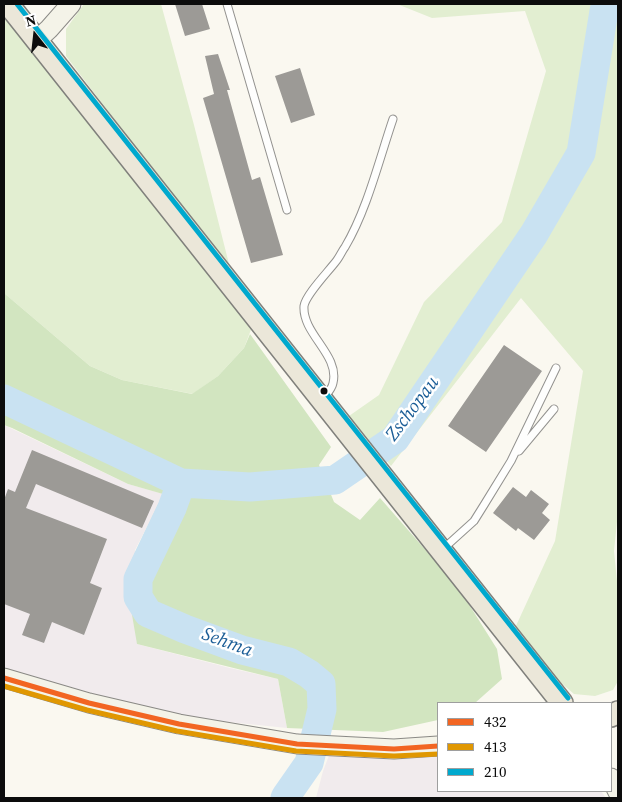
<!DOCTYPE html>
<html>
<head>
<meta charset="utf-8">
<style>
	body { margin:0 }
	#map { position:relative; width:622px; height:802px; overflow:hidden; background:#faf8f0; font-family:"Source Serif 4",serif }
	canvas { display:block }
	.frame { position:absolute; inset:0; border:5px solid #0c0c0c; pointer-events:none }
	.legend { position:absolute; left:437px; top:702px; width:175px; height:90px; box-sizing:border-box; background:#fff; border:1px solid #9e9e9e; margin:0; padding:6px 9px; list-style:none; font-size:15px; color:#0c0c0c }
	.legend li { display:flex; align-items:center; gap:10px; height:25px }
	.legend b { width:25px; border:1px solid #9e9e9e }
	.north { position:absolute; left:10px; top:10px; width:50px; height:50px; -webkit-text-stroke:4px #fff; paint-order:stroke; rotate:344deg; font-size:14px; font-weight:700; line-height:20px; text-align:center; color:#0c0c0c }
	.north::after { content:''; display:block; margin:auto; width:18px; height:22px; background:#0c0c0c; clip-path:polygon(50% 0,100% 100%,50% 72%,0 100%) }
</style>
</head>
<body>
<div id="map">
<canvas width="622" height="802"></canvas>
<div class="frame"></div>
<ul class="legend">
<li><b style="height:6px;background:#f26522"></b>432</li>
<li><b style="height:6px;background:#e09701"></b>413</li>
<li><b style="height:6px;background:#00a9ce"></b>210</li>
</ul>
<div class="north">N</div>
</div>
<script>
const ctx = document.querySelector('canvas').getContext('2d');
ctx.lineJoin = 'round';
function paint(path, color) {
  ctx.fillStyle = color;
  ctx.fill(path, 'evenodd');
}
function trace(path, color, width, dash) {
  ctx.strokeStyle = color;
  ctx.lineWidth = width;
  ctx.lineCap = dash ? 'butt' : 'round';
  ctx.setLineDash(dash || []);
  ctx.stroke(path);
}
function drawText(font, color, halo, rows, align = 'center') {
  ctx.font = font + ' "Source Serif 4",serif';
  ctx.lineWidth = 5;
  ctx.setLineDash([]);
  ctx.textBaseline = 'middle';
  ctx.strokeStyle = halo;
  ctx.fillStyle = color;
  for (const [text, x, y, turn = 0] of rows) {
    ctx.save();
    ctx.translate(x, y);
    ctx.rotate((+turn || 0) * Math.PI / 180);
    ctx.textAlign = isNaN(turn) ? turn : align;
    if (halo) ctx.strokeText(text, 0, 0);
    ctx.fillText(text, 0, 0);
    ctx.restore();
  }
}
paint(new Path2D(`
	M4,425L128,484L164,494L135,550L137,644L230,668L278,679L287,728L179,717L87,694L4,670Z
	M330,753L438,754V791H601L606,798H316L323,771Z`), '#f1ebed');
paint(new Path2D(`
	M84,4H161L194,125L231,272L66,56V29Z
	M397,4H618V512L614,551L618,591V681L613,690L595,696L574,694L559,681L515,628L555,541L583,371L521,298L391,466L349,416L379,395L424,302L502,222L546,71L525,11L432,18Z
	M4,14L252,327L244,348L218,376L193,394L122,380L90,366L4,293Z`), '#e2eed1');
paint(new Path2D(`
	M4,293L90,366L122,380L192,394L218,376L244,348L250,334L331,447L319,465L334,502L360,520L380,498L458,587L497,649L502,679L475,703H438V720L383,732L287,728L278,679L137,644L125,574L163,494L128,484L12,428L4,425Z`), '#d2e5c0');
trace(new Path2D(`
	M4,399L181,483L250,487L335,480L395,439L534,234L581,153L604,11L606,4
	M181,483L172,508L138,579V597L148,613L185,629L242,650L289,662L309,674L321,684L322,709L309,763L286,796L285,798`), '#c9e2f2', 29);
paint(new Path2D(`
	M175,4H202L210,29L185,36Z
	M218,54L230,90H227L252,180L260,177L283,255L251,263L203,98L214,94L205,56Z
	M300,68L315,115L291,123L275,76Z
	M504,345L542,371L486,452L448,426Z
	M32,450L154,501L142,528L36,484L26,508L107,539L90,583L102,588L84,635L52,622L44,643L22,635L30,614L4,604V500L8,489L15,492Z
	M513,487L526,497L531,490L549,504L542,513L550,520L534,540L518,528L516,531L493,513Z`), '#9c9a96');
const service = new Path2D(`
	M227,4L287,210
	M323,399C327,394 332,389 333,383C340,355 302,334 304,306C306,294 329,271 337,260C340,256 342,251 345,247C367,210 379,160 393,119
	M519,451L554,409
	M443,549L474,521L484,505L511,461L556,368`);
const secondary = new Path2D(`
	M37,40L49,29L71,4
	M4,678L89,703L179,724L297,744L394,749L438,746
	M611,778L618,792`);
const primary = new Path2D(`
	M8,4L562,703
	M611,716L618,712`);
trace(service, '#93928f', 9);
trace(secondary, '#8a8985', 21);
trace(primary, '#80807c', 24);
trace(service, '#fefefd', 7);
trace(secondary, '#f4f3e8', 19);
trace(primary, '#ebe7d9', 21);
trace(new Path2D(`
	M4,678L89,703L179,724L297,744L394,749L438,746`), '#f26522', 5);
trace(new Path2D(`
	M4,686L87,710L177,731L296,751L394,756L438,754`), '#e09701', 5);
trace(new Path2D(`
	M17,4L568,698`), '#00a9ce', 5);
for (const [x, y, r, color] of [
	[324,391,4.5,"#0c0c0c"]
]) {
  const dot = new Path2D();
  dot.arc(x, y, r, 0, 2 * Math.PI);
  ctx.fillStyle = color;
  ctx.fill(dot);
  trace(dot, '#fff', 2);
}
drawText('italic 19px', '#1c5e97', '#fff', [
	["Zschopau",413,409,-53],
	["Sehma",227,643,20]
]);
</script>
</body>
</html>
